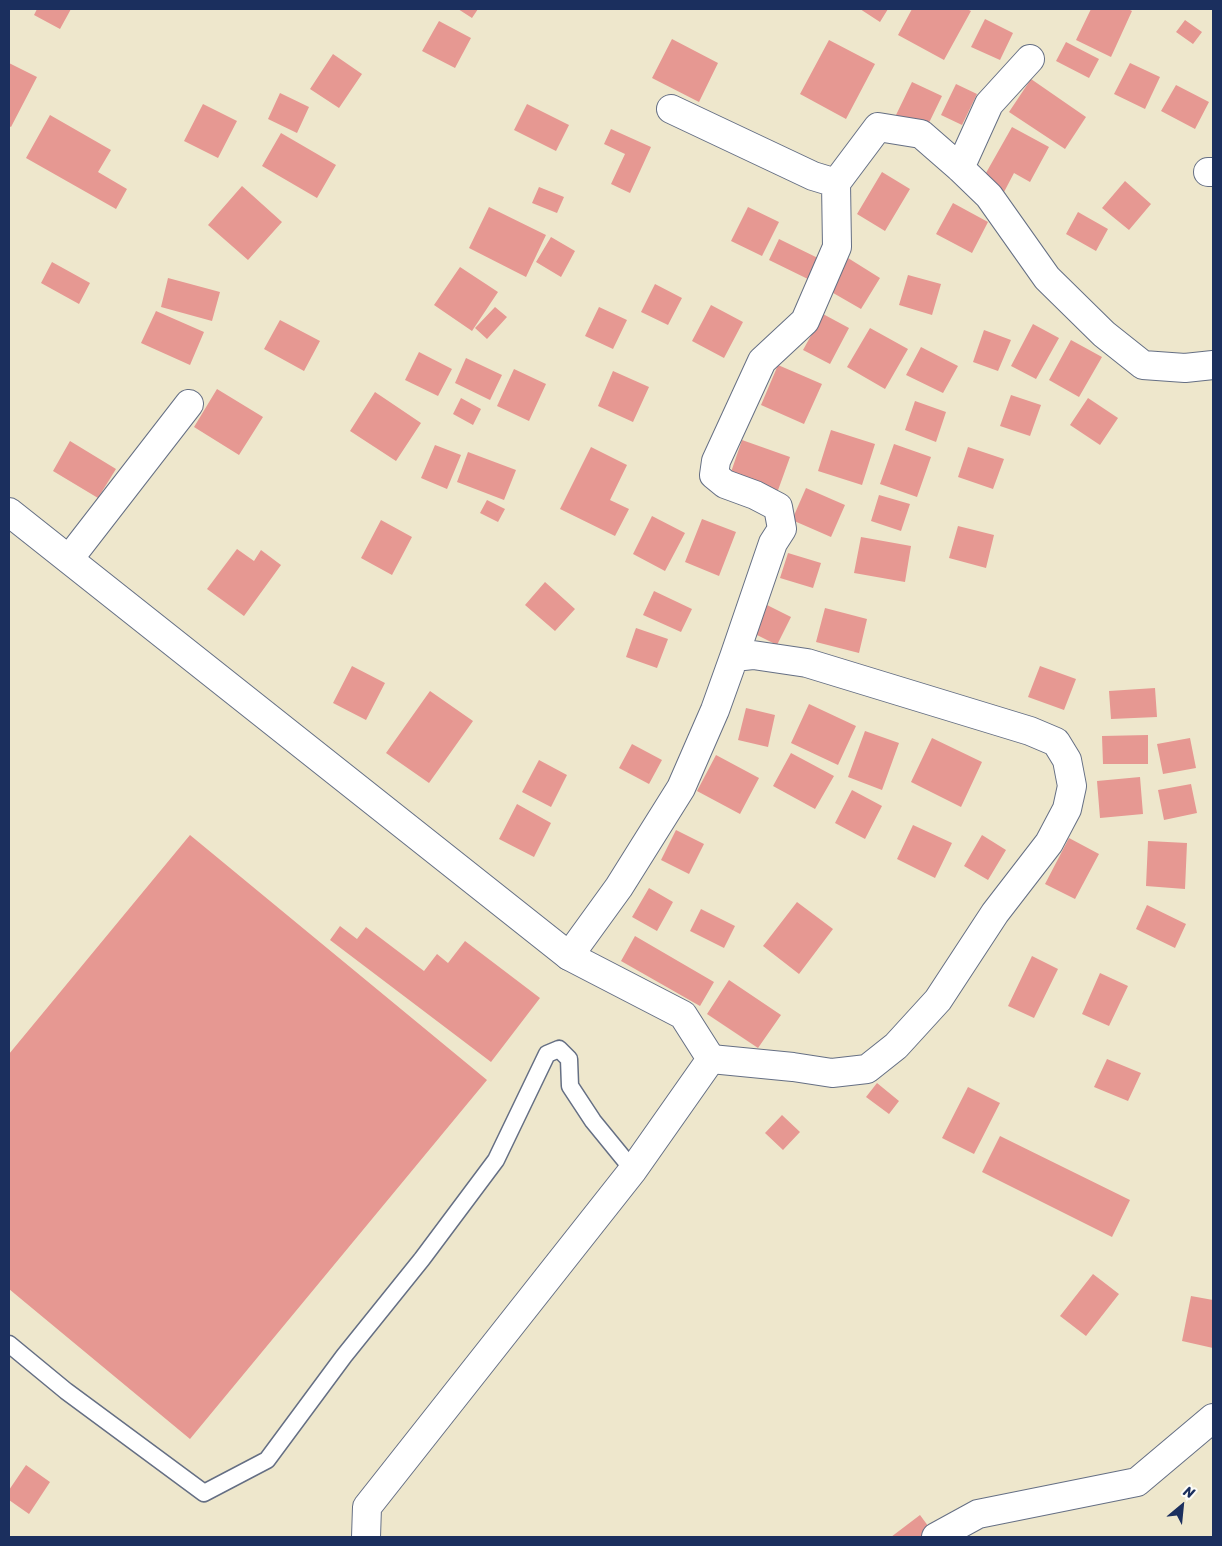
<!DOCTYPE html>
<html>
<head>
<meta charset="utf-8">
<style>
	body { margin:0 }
	#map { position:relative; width:1222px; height:1546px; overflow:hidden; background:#eee7cc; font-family:Sriracha,sans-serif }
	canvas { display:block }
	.frame { position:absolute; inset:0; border:10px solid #1b2f5e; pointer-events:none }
	.north { position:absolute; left:1157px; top:1481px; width:50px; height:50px; -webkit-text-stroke:4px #fdfcf7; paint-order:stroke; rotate:28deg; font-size:14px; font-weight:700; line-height:20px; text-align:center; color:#1b2f5e }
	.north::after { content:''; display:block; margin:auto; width:18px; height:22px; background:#1b2f5e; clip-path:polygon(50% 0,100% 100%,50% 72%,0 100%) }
</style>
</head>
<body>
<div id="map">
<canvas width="1222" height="1546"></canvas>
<div class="frame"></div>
<div class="north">N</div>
</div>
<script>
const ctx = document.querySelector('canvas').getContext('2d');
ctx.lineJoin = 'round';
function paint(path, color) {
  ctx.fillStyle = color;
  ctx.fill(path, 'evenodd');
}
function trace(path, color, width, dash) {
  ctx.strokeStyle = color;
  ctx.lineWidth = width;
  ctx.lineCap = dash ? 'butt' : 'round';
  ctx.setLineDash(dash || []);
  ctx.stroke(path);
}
paint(new Path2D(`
	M37,9H71L60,29L34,15Z
	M458,9H478L472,18Z
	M860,9H888L880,22Z
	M912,9H967L971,11L944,60L898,35Z
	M1091,9H1128L1132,11L1111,57L1076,40Z
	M985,19L1013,33L1000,60L971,47Z
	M1185,20L1202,32L1193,44L1176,32Z
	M439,21L471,38L455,68L422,51Z
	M672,39L718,63L699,102L652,78Z
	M829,40L875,64L846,119L800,94Z
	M1066,42L1099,59L1089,78L1056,61Z
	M333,54L362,74L339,108L310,89Z
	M9,63L37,77L11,127L9,126Z
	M1130,63L1160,77L1145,109L1114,94Z
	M1031,79L1086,117L1065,149L1009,112Z
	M912,82L942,96L926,129L896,115Z
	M956,84L977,94L962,125L941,115Z
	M1176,85L1209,102L1195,129L1161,111Z
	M280,93L309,107L297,133L268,119Z
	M203,104L237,121L218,158L184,141Z
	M527,104L569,125L556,151L514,130Z
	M50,115L111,150L98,172L127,189L116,209L26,158Z
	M1012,127L1049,147L1030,182L1014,173L1004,192L982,180Z
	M611,129L651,147L630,193L611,184L625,154L604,144Z
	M281,133L336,165L317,198L262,166Z
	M882,172L910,189L885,231L857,214Z
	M1125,181L1151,204L1129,230L1102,208Z
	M242,186L282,222L248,260L208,225Z
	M539,187L564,197L557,213L532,203Z
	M953,203L988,222L972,253L936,234Z
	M489,207L546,235L526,277L469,248Z
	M748,207L779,222L762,256L731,241Z
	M1078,212L1108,229L1096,251L1066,234Z
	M551,237L575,251L561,277L536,262Z
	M779,239L824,261L814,282L769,260Z
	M848,258L880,278L861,309L828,290Z
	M52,262L90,283L79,304L41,283Z
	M460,267L498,292L472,331L434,305Z
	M908,275L941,284L932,315L899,305Z
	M168,278L220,292L212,321L161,307Z
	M655,284L682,298L668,325L641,312Z
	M711,305L743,322L724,358L692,341Z
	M495,307L507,317L487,339L475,328Z
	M599,307L627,320L613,349L585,336Z
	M156,311L204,332L190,365L141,343Z
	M823,314L849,328L830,364L803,350Z
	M280,320L320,341L304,371L264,349Z
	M1033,324L1059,338L1036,379L1011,366Z
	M870,328L908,349L885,389L847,367Z
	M984,330L1011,340L998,371L973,362Z
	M1071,340L1102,357L1079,397L1049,380Z
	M921,347L958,366L943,393L906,375Z
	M419,352L452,369L438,396L405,380Z
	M466,358L502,375L490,400L455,383Z
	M778,365L822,384L804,424L761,405Z
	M514,369L546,384L529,421L497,406Z
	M613,371L649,387L633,422L598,406Z
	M217,389L263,417L239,455L194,427Z
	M375,392L421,423L396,461L350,431Z
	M1011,395L1041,405L1030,436L1000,426Z
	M461,398L481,409L473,425L453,414Z
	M1088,398L1118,418L1100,445L1070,425Z
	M915,401L946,412L936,442L905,430Z
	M831,430L875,444L862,485L818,471Z
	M742,440L790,457L777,493L730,475Z
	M70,441L116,469L98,498L53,471Z
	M894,444L931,457L917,497L880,484Z
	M435,445L461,455L447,489L421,478Z
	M591,447L627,465L610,500L629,509L615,536L560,509Z
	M968,447L1004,459L993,489L958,477Z
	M468,452L516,470L504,500L457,482Z
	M806,488L845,505L831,537L792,520Z
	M879,495L910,504L901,531L871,521Z
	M487,500L505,509L498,522L480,513Z
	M652,516L685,533L665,571L633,554Z
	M702,519L736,532L719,576L685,562Z
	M381,520L412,537L392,575L361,558Z
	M958,526L994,535L986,568L949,558Z
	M861,537L911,546L905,582L854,573Z
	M237,549L254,561L261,550L281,565L244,616L207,589Z
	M788,553L821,563L813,588L780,578Z
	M545,582L575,609L555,631L525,605Z
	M654,591L692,609L681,632L643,615Z
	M767,605L791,617L777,645L753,633Z
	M825,608L867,619L859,653L816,642Z
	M636,628L668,639L657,668L626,657Z
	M352,666L385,683L366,720L333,703Z
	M1040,666L1076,679L1064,710L1028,697Z
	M1155,688L1157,717L1111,719L1109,691Z
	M430,691L473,721L429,783L386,753Z
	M809,704L856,726L838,765L791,743Z
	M746,708L775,715L768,747L738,740Z
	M865,731L899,743L882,790L848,777Z
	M1148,735V764H1103L1102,736Z
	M932,738L982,762L961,807L911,782Z
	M1190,738L1196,768L1163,774L1157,744Z
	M632,744L662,760L649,784L619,768Z
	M791,753L834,776L815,809L773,786Z
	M716,755L759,778L740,814L697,791Z
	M539,760L567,775L551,807L522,792Z
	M1140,777L1143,814L1100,818L1097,781Z
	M1191,784L1197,813L1164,820L1158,790Z
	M852,790L882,806L865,839L835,823Z
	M517,804L551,823L534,857L499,839Z
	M913,825L952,843L935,878L897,859Z
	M676,830L704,844L689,874L661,860Z
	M190,835L487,1080L190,1439L9,1289V1054Z
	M982,835L1006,850L988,880L964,866Z
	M1069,838L1099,854L1075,899L1045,884Z
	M1148,841L1187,843L1185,889L1146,886Z
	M649,888L673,902L657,931L632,917Z
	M797,902L833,929L799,974L763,946Z
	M1147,905L1186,924L1175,948L1136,929Z
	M701,909L735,926L724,948L690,931Z
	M340,926L357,939L366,927L424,971L437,954L448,963L465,941L540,998L491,1062L330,940Z
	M635,936L714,982L700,1006L621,961Z
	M1032,956L1058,969L1034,1018L1008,1006Z
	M1100,973L1128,986L1109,1026L1082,1014Z
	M729,980L781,1015L758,1048L707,1014Z
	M1107,1059L1141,1073L1128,1101L1094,1087Z
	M877,1083L899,1101L889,1114L866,1097Z
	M968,1087L1000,1103L974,1154L942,1138Z
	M782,1115L800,1132L783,1150L765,1133Z
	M1000,1136L1130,1200L1112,1237L982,1172Z
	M1093,1274L1119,1294L1086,1336L1060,1316Z
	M1191,1296L1213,1300V1348L1182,1341Z
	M26,1465L50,1482L29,1514L9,1500V1490Z
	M920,1515L934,1534L929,1537H891Z`), '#e69892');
const service = new Path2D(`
	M9,1344L66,1391L204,1493L267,1460L344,1356L422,1259L496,1160L547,1054L559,1049L569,1059L570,1086L593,1121L633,1170`);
const minor = new Path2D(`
	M671,109L813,176L836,183L878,127L921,134L960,168L989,196L1047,278L1104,334L1143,365L1185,368L1213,365
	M960,168L989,104L1030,59
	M1208,172H1213
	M69,559L189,404
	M734,657L773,543L782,529L778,507L755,495L725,484L714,475L716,461L762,361L805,321L837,247L836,183
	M569,956L619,887L681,788L715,710L734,657L753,655L807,663L1030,731L1056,742L1067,760L1072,786L1067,809L1049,843L995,913L938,1000L896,1046L867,1069L832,1073L793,1067L711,1059`);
const tertiary = new Path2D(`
	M9,512L569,956L683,1015L711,1059L633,1170L367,1507L366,1537
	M936,1537L978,1514L1137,1482L1213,1418`);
trace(service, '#656f84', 19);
trace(minor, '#656f84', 30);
trace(tertiary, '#656f84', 30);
trace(service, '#fff', 16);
trace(minor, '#fff', 28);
trace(tertiary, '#fff', 28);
</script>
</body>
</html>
